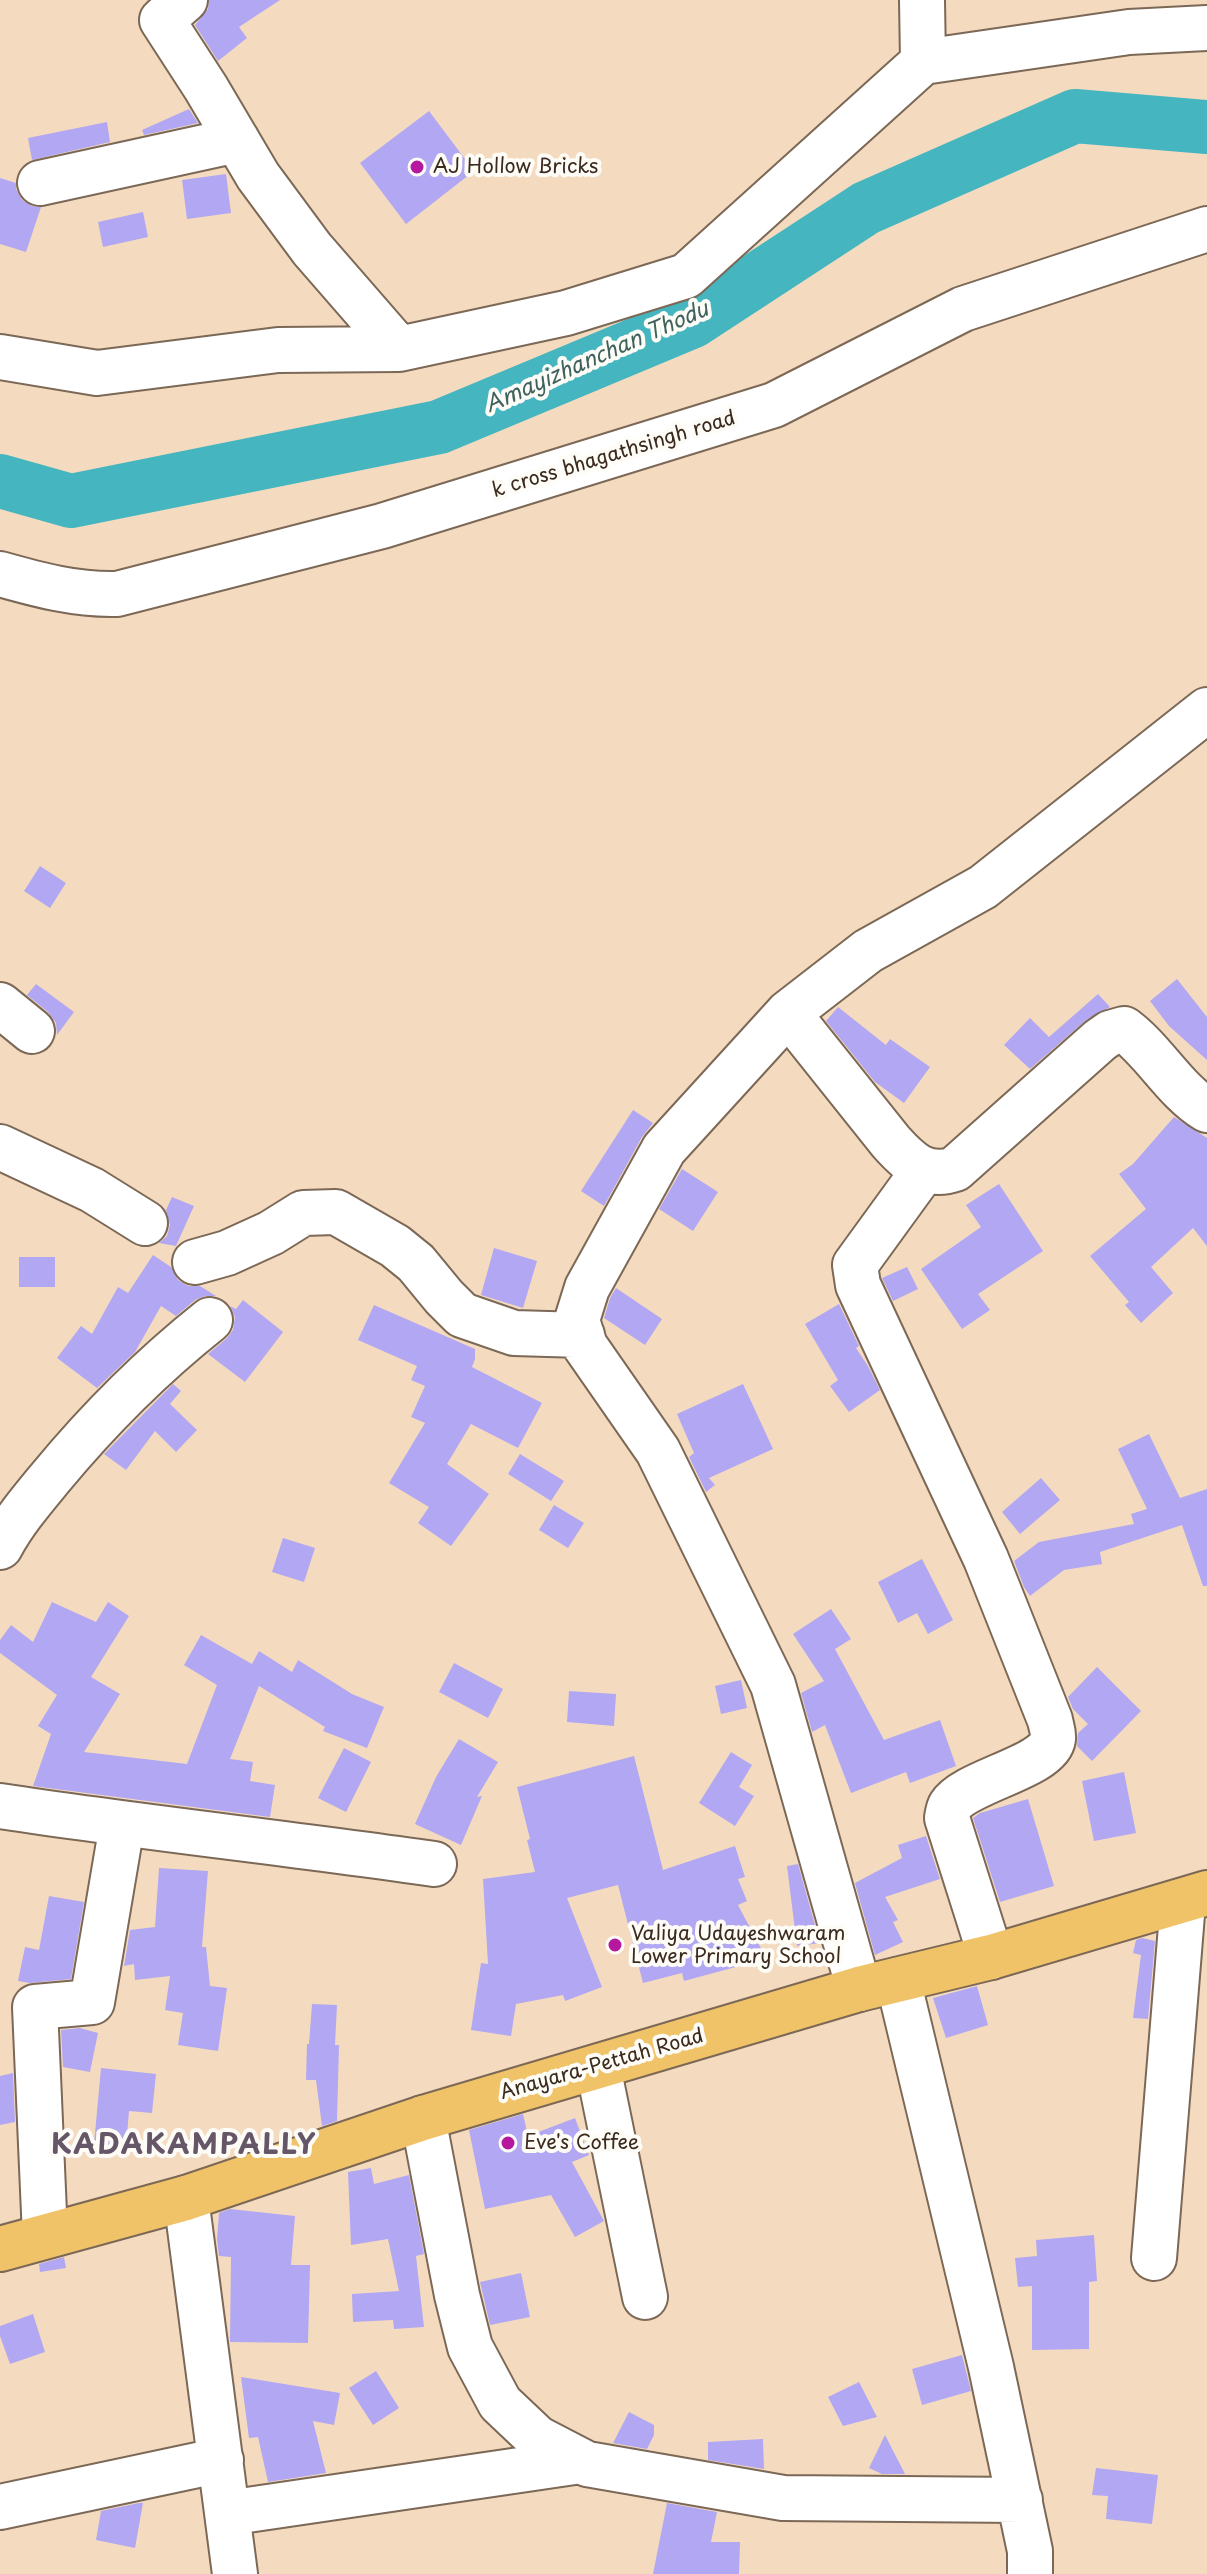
<!DOCTYPE html>
<html>
<head>
<meta charset="utf-8">
<style>
	body { margin:0 }
	canvas { display:block; background:#f4dbbf }
</style>
</head>
<body>
<canvas width="1207" height="2574"></canvas>
<script>
const ctx = document.querySelector('canvas').getContext('2d');
ctx.lineJoin = 'round';
function trace(path, color, width, dash) {
  ctx.strokeStyle = color;
  ctx.lineWidth = width;
  ctx.lineCap = dash ? 'butt' : 'round';
  ctx.setLineDash(dash || []);
  ctx.stroke(path);
}
function paint(path, color) {
  ctx.fillStyle = color;
  ctx.fill(path, 'evenodd');
}
function drawText(font, color, halo, rows, align = 'center') {
  ctx.font = font + ' "Playpen Sans",sans-serif';
  ctx.lineWidth = 8;
  ctx.setLineDash([]);
  ctx.textBaseline = 'middle';
  ctx.strokeStyle = halo;
  ctx.fillStyle = color;
  for (const [text, x, y, turn = 0] of rows) {
    ctx.save();
    ctx.translate(x, y);
    ctx.rotate((+turn || 0) * Math.PI / 180);
    ctx.textAlign = isNaN(turn) ? turn : align;
    if (halo) ctx.strokeText(text, 0, 0);
    ctx.fillText(text, 0, 0);
    ctx.restore();
  }
}
trace(new Path2D(`
	M0,481L71,501L439,427L693,321L866,208L1075,116L1207,127`), '#45b5bf', 54);
paint(new Path2D(`
	M209,0H280L239,27L247,38L218,61L195,25L208,9Z
	M189,109L198,123L144,135L142,130Z
	M429,111L474,171L406,224L360,163Z
	M107,122L110,142L32,160L28,138Z
	M226,174L231,213L187,219L182,180Z
	M0,178L16,183V189L22,200L32,206L41,207L26,252L0,244Z
	M143,212L148,237L103,247L98,222Z
	M40,866L66,883L50,908L24,891Z
	M1177,979L1207,1017V1060L1169,1026L1150,1001Z
	M36,984L74,1012L57,1035L56,1023L48,1012L27,995Z
	M1098,994L1110,1007L1086,1020L1030,1069L1004,1045L1030,1018L1049,1037Z
	M838,1007L886,1045L890,1039L930,1067L904,1103L875,1082L826,1021Z
	M633,1110L653,1123L642,1137L604,1206L581,1191Z
	M1174,1117L1207,1138V1246L1193,1228L1151,1267L1173,1293L1141,1323L1125,1305L1129,1302L1090,1256L1146,1209L1119,1174L1133,1164Z
	M682,1169L718,1192L693,1231L659,1209Z
	M999,1184L1043,1251L978,1294L990,1310L962,1329L921,1269L981,1227L966,1205Z
	M172,1197L194,1206L176,1246L159,1243L167,1236L170,1225L166,1210Z
	M494,1248L537,1261L523,1308L481,1295Z
	M153,1255L171,1267L178,1280L188,1286H200L216,1296H205L195,1300L176,1316L161,1306L135,1352L97,1388L57,1358L81,1326L92,1334L118,1287L128,1293Z
	M19,1257H55V1287H19Z
	M907,1267L918,1289L893,1301L882,1278Z
	M616,1288L662,1319L645,1345L604,1318L610,1298Z
	M243,1300L283,1332L245,1382L208,1354L226,1339L233,1330L235,1317L230,1306L236,1309Z
	M839,1304L859,1346L856,1348L868,1366L880,1390L849,1412L830,1386L838,1380L805,1324Z
	M374,1305L475,1349V1359L472,1367L542,1403L518,1448L471,1424L447,1464L489,1494L451,1546L418,1523L429,1507L389,1483L425,1423L411,1417L425,1386L411,1380L417,1366L358,1340Z
	M173,1384L181,1391L170,1404L197,1430L176,1452L155,1431L126,1470L104,1454Z
	M743,1384L773,1449L709,1478L715,1485L706,1492L689,1457L694,1453L677,1414Z
	M1149,1434L1180,1498L1207,1489V1586H1203L1182,1525L1100,1552L1102,1564L1064,1570L1030,1596L1024,1587L1014,1561L1039,1542L1134,1524L1131,1514L1147,1509L1118,1449Z
	M520,1454L564,1481L551,1501L508,1474Z
	M1041,1478L1060,1500L1020,1534L1002,1512Z
	M554,1505L584,1523L568,1548L539,1530Z
	M283,1538L315,1548L304,1582L272,1572Z
	M922,1559L953,1620L928,1634L917,1613L898,1623L878,1582Z
	M52,1602L96,1622L108,1602L129,1616L91,1677L120,1694L84,1752L187,1764L217,1685L184,1665L201,1635L252,1664L259,1651L292,1672L298,1660L352,1694L384,1707L367,1748L323,1731L325,1727L259,1686L230,1759L253,1762L250,1781L275,1785L270,1817L33,1786L51,1734L38,1726L57,1695L0,1653V1640L11,1625L33,1642Z
	M831,1609L851,1639L835,1649L884,1740L940,1720L956,1766L910,1783L906,1772L851,1793L825,1725L812,1732L801,1693L824,1681L793,1634Z
	M454,1663L503,1689L488,1718L439,1692Z
	M1097,1667L1141,1711L1092,1761L1077,1746L1078,1733L1088,1724L1073,1709L1068,1697Z
	M741,1680L747,1708L721,1714L715,1686Z
	M569,1691L616,1694L614,1726L567,1722Z
	M459,1739L498,1762L477,1797L482,1796L461,1845L415,1824L436,1777Z
	M344,1748L371,1762L346,1812L318,1798Z
	M731,1752L752,1765L739,1787L754,1796L735,1826L699,1803Z
	M634,1756L663,1870L735,1846L745,1877L738,1879L747,1901L738,1905L764,1954L743,1965L684,1981L682,1973L643,1983L618,1885L567,1898L602,1987L565,2001L563,1995L516,2004L511,2036L471,2030L481,1963L488,1964L483,1879L535,1872L527,1840L530,1839L517,1787Z
	M1124,1772L1136,1833L1094,1841L1082,1781Z
	M1028,1799L1054,1886L1000,1902L973,1818L980,1813Z
	M924,1830L940,1879L885,1897L898,1920L893,1922L903,1942L875,1955L855,1883L902,1858L898,1845L926,1836Z
	M798,1864L820,1943L797,1946L787,1866Z
	M159,1868L208,1871L202,1947H206L210,1986L227,1988L218,2051L178,2045L183,2013L165,2010L170,1976L135,1980L134,1964L124,1966L130,1930L155,1927Z
	M49,1896L84,1902L71,1979L30,1983L18,1981L25,1947L39,1950Z
	M1142,1938L1155,1941L1148,2019L1133,2018L1141,1955L1133,1953L1136,1940Z
	M977,1986L988,2025L946,2038L933,1998Z
	M312,2004L337,2005L335,2045H339L337,2121L322,2126L316,2080H306L307,2044H309Z
	M80,2028L98,2033L90,2072L63,2067L61,2030Z
	M101,2068L156,2074L152,2113L129,2111L126,2147L94,2144Z
	M13,2073L15,2122L0,2125V2076Z
	M523,2114L528,2136L575,2118L589,2155L572,2162L604,2221L575,2237L551,2195L485,2209L469,2130Z
	M371,2168L374,2184L409,2175L424,2254L416,2256L424,2327L394,2329L393,2320L353,2322L352,2294L399,2291L388,2239L351,2245L348,2172Z
	M230,2209L295,2216L291,2265H310L308,2343L230,2342L231,2257L219,2256L217,2239L219,2213Z
	M1094,2235L1097,2281L1089,2282V2349L1032,2350V2286L1018,2287L1015,2258L1037,2256L1036,2240Z
	M64,2257L66,2268L40,2272L39,2264Z
	M521,2273L530,2317L490,2325L480,2282Z
	M33,2314L45,2352L10,2364L0,2336V2326Z
	M962,2355L971,2391L922,2405L912,2369Z
	M376,2371L399,2408L373,2425L349,2388Z
	M241,2377L340,2393L334,2425L313,2421L326,2473L268,2482L258,2437L249,2438Z
	M859,2382L877,2417L843,2426L828,2397Z
	M629,2412L654,2425V2435L647,2449L613,2443Z
	M885,2435L905,2474H882L869,2468Z
	M763,2439L764,2469L708,2460V2442Z
	M1096,2468L1158,2475L1152,2524L1106,2519L1108,2496L1092,2495Z
	M139,2503H143L135,2548L96,2540L101,2511Z
	M667,2503L717,2512L711,2542H740L739,2574H653Z`), '#b2a7f2');
const minor = new Path2D(`
	M185,0L162,20L206,88L258,176L312,249L399,349
	M922,0L923,62
	M40,183L237,140
	M0,357L97,373L278,350L399,349L566,313L686,276L923,62L1129,32L1207,28
	M0,574C39,585 76,595 117,594L382,526L774,405L963,309L1207,229
	M0,1005L32,1031
	M788,1013L891,1142C909,1162 926,1179 955,1169L1100,1040L1110,1033L1124,1029C1155,1052 1174,1090 1207,1110
	M0,1147L92,1190L145,1223
	M924,1170L855,1265L858,1285L986,1559L1050,1720C1051,1726 1054,1733 1053,1739C1049,1767 965,1781 950,1806C949,1807 947,1817 947,1818L991,1957
	M195,1262L227,1253L271,1233L303,1213L336,1212L395,1246L416,1263L444,1297L462,1315L514,1333L582,1335
	M0,1547C14,1521 32,1500 51,1477C99,1419 151,1367 210,1320
	M0,1806C144,1828 289,1843 434,1864
	M898,1980L991,2367L1030,2551V2574
	M859,1989L773,1685L658,1451L585,1346L577,1320L587,1288L664,1149L788,1013L868,951L983,887L1207,710
	M598,2067L645,2297
	M423,2118L457,2295L470,2347L500,2403L537,2438L587,2464L783,2498L1020,2500
	M186,2198L235,2574
	M45,2236L35,2007L92,2002L122,1825
	M1154,2258L1183,1902
	M0,2507L221,2460
	M227,2513L581,2461`);
const major = new Path2D(`
	M0,2249L186,2198L423,2118L859,1989L991,1957L1207,1893`);
trace(minor, '#7c6856', 48);
trace(major, '#7c6856', 48);
trace(minor, '#fff', 44);
trace(major, '#f1c369', 44);
for (const [x, y, r, color] of [
	[417,167,8,"#b5179e"],
	[615,1945,8,"#b5179e"],
	[508,2143,8,"#b5179e"]
]) {
  const dot = new Path2D();
  dot.arc(x, y, r, 0, 2 * Math.PI);
  ctx.fillStyle = color;
  ctx.fill(dot);
  trace(dot, '#fdfcf7', 3);
}
drawText('20px', '#3b2a1e', '#fdfcf7', [
	["AJ Hollow Bricks",433,167],
	["Valiya Udayeshwaram",631,1934],
	["Lower Primary School",631,1957],
	["Eve's Coffee",524,2143]
], 'left');
drawText('20px', '#3b2a1e', '#fdfcf7', [
	["k cross bhagathsingh road",614,455,-17],
	["Anayara-Pettah Road",602,2065,-16]
]);
drawText('italic 22px', '#3f625e', '#fdfcf7', [
	["Amayizhanchan Thodu",597,358,-24]
]);
ctx.letterSpacing = '2px';
drawText('bold 28px', '#655668', '#fdfcf7', [
	["KADAKAMPALLY",184,2146]
]);
ctx.letterSpacing = '0px';
</script>
</body>
</html>
